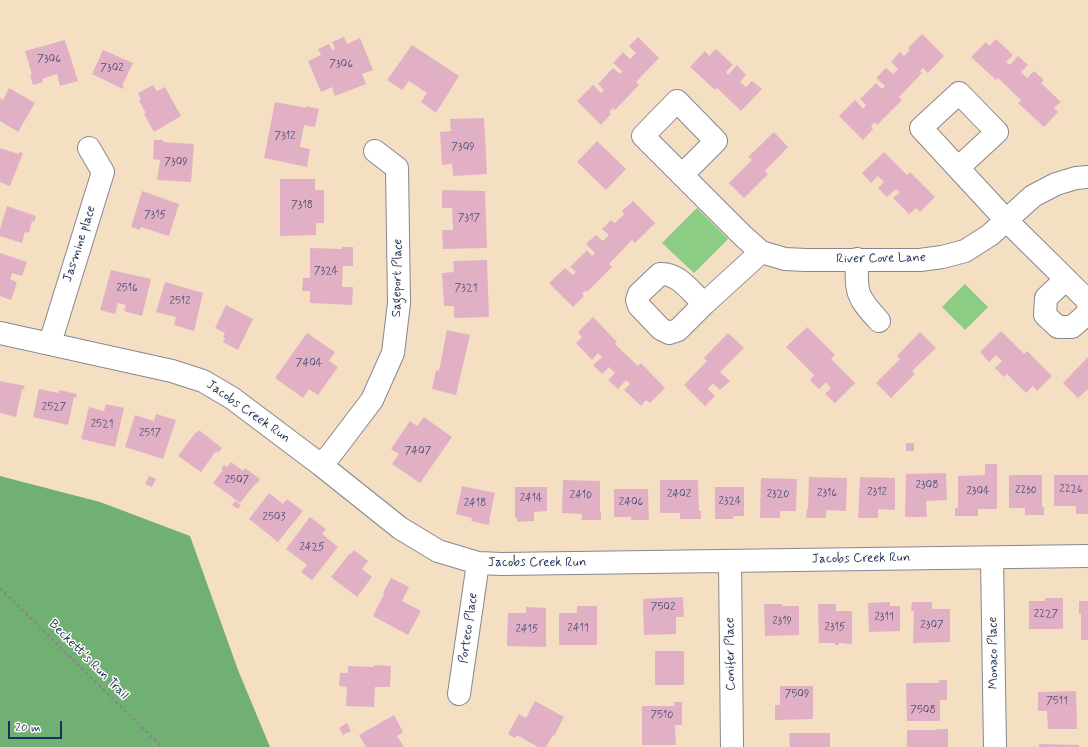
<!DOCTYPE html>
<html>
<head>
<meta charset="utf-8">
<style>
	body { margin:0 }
	#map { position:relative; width:1088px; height:747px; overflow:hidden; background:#f4dfc3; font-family:Mynerve,sans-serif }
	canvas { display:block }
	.scale { position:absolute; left:8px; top:721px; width:54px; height:18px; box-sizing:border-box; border:2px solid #1b2f5e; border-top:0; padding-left:5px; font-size:12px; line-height:14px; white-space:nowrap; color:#1b2f5e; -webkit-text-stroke:3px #fdfcf7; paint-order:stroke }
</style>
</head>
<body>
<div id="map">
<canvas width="1088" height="747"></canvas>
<div class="scale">20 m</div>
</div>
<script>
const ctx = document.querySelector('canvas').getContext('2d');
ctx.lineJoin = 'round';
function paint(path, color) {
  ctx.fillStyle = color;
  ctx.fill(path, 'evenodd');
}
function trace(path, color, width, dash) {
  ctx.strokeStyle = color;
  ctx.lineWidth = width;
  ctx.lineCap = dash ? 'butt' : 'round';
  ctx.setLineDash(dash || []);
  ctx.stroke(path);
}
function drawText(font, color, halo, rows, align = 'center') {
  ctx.font = font + ' Mynerve,sans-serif';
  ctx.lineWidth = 3;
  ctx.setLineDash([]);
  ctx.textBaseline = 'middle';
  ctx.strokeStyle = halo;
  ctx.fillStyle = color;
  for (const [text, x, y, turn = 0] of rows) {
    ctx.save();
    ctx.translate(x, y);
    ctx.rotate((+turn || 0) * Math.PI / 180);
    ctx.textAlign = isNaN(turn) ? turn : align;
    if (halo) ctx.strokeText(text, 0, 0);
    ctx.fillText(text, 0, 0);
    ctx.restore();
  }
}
paint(new Path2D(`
	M697,208L728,239L694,273L662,243Z
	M965,284L988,307L965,330L942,307Z`), '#8bcd85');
paint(new Path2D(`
	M0,476L100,502L190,536L238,670L270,747H0Z`), '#70b072');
paint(new Path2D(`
	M922,34L944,56L928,73L923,68L920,71L922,73L899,97L902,100L877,125L875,122L871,126L873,129L863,140L839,116L855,100L863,109L866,105L860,99L876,83L882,89L885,86L876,78L886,68L893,74L898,69L891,62L900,52L904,56L910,50L908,48Z
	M344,37L347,44L360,38L373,70L362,74L366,84L335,96L332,87L321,92L308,61L321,55L318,49L329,44L332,50L335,49L332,42Z
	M638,37L659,58L636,82L639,85L615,110L613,108L609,112L611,114L601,125L577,101L593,85L601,93L604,90L598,84L613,68L620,74L622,71L613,63L623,52L630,59L636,53L629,46Z
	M996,39L1013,55L1006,62L1010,65L1018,56L1028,65L1021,72L1027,78L1034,71L1044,80L1041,83L1061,102L1054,108L1058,112L1044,127L1018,103L1021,100L998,78L996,80L971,57L986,42L989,46Z
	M65,40L78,81L60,86L57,74L42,79L43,82L33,85L30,75H32L25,51Z
	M412,45L459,76L436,113L421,102L427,93L409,81L402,90L387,80Z
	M716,49L733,65L726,72L728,75L737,65L746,75L740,82L746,87L752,81L762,89L741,111L717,88L715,90L690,67L705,51L709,56Z
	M103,50L133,63L122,86L124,87L123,89L92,74Z
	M153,85L157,91L165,87L181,116L154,132L144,114L146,113L139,101L141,100L138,93Z
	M9,88L35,103L18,132L0,121V98L3,100Z
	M275,102L306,108V106L319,109L315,127L304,125L300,147L310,149L307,167L264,158Z
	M484,118L487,174L453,176L452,164L442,165L440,132L451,131L450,119Z
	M774,132L788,147L765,171L768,174L744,198L729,183L752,160L748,157Z
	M154,140H163V142L194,144L191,182L157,180L160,160L153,159Z
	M597,141L626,169L606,190L577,162Z
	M0,148L19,154V152L23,153L10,186L0,182Z
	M884,152L907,175L910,172L935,197L920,212L916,208L909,214L893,198L900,192L896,189L887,197L878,188L884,182L878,176L871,183L862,173Z
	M280,179H315V190H324V223H316V235L280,236Z
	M442,190L485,191L487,248L443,249L442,230H453L452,208H442Z
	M142,191L179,204L169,236L141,227L140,230L131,227Z
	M633,201L655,223L635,243L632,240L609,264L612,267L587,292L586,290L582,294L584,296L573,307L549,283L565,268L573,275L576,272L570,267L587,250L592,256L595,253L586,244L596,235L603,241L609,235L602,229L611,220L615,223L624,214L622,211Z
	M7,206L36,216L34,222L32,221L29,233L25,232L22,243L0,236V229Z
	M342,247H353V266H343L342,287H353L352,305L310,303V291H302L303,278H310V248L342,249Z
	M0,253L27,262L22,276L12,273L10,279L17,282L11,300L0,296Z
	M487,260L489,317L454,318V306H444L442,273L454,272L453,261Z
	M111,270L151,279L142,316L124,311L126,305L118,303L115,314L100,310Z
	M165,282L203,293L194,331L174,325L176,317L156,312Z
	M226,305L253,319L238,350L223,342L225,339L223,337L225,333L215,328Z
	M593,317L617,342L615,344L638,366L641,363L665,388L650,403L646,400L641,406L624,390L630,384L626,380L618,389L608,380L615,373L609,367L602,374L593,365L602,357L598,353L592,360L576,343L582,337L578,332Z
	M807,327L835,355L831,359L855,383L835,403L825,394L831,388L826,382L819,389L810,380L814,375L786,347Z
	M447,330L470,335L456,395L432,389L436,370L439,371Z
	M1001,331L1024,354L1027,351L1052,376L1037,391L1033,386L1026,393L1007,374L1004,377L995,368L1002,361L996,355L989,362L980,352Z
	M920,332L936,348L912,371L915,374L891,398L876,383L900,359L897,356Z
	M307,333L335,352L329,361L338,367L318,395L309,389L303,398L275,378Z
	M728,333L744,348L720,372L730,381L720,390L713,383L708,389L715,396L705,406L684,385L707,361L704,358Z
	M1088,357V389L1078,398L1063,383Z
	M0,381L25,386L24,389H22L16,417L0,413Z
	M39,389L59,393V390L77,394L76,398L74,397L68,425L33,417Z
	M106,404L124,408L115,447L81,439L89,407L104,411Z
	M156,414L176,420L163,459L125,447L135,415L154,421Z
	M424,417L452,437L420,483L392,464L399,454L391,449L410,421L417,426Z
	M199,430L222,448L218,453L216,451L201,472L178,456L196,432L197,433Z
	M906,443H914V451H906Z
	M231,462L243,471L245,468L260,479L257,484L256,483L240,503L213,483L223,470L221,469L224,465L227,467Z
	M985,464H997V509H978V516H955V508H958V476L985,475Z
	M946,473L947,500L926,501L927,517H905L906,474Z
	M1009,475H1042V507H1044V515H1025V508H1009Z
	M1054,475H1088V514H1076V506H1054Z
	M149,476L156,479L152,487L145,484Z
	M809,477L847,478L846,511L826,510V518H806L807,509H808Z
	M860,477L895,478V510L878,509V518H858Z
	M761,478L797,479L796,511H780V518H760Z
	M563,480L600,481V512H601V520H582V514L562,513Z
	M660,480H698L699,511H701V519H680V513H660Z
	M462,486L495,493L489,520H490L489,525L471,521L472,518L456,514Z
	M515,487H547V511L534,512V521L517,522V518H515Z
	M715,487H744V516H733V519H715Z
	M614,489H648L649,520H631V517H614Z
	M269,493L283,504L287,499L303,511L278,542L249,519Z
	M235,501L241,505L238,509L232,505Z
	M310,517L326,529L322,534L338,547L312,580L301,572L307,565L286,549Z
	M354,550L368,561L362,569L372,577L357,597L331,577L350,553L351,554Z
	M391,578L409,587L402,601L421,611L408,635L373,616L384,594L383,593Z
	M683,597L684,617H676V634L644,635L643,599Z
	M1045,598H1063V629H1029V601H1045Z
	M1079,601H1088V640H1081V613L1079,614Z
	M890,602V606H900V631L869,632L868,603Z
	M912,602H932V609H950V642L913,643L914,611H911Z
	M764,604H782V606H799V635L765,636Z
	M818,604H836V611H852V644L839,643V645H835V643H819Z
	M577,606H597V645H559V613H577Z
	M526,607L546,608V647L507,646L508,613H526Z
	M655,651H684V685H655Z
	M374,665L391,666L390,687H375L374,707L346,706L347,687L339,686L340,673H348V666L374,667Z
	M939,680H947V700H940V721H907L906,683H939Z
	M780,686H813V719L775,720V705H780Z
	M1076,691L1077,729H1048L1047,711H1038V692Z
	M535,701L564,717L554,736L553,735L546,747H538L517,735L515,738L508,734L519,714L526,718Z
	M674,702H682V725H675L676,745H642V706H674Z
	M394,715L403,732L397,736L404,747H366L359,735Z
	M347,723L351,731L343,735L339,728Z
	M937,729H948V747H907V730H937Z
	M789,733H830V747H790Z
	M1039,744L1079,745V747H1039Z`), '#e2b0c5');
const minor = new Path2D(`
	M958,168L997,132L959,93L921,128L1006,220L1088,301
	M682,175L716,141L677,101L643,136L743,236L761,252L785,259L806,260H920L942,257L965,251L990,235L1033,196L1056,184L1076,178L1088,177
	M857,259C856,293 856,296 879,321
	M1066,279L1046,298L1045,315L1058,327H1072L1088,313V309
	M704,304C691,292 679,273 660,274L639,294L637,300L639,306L661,329L669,333L678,330L704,304L761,252
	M0,333L172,371L203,381L232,398L321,465L400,528L438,551L478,563L502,564L1088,556
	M50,343L103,172L89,148
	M321,465L331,454L372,400L393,353L399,303L397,168L375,151
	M992,558L995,747
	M730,561L732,747
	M459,694L478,563`);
trace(minor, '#888790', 24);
trace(new Path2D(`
	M0,588L162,747`), '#888790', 2.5, [3, 3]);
trace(minor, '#fff', 22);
drawText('11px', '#4d4f78', null, [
	["7306",49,60],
	["7306",341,65],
	["7302",112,69],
	["7312",285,137],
	["7309",463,148],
	["7309",176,163],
	["7318",302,206],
	["7315",155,216],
	["7317",469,219],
	["7324",326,272],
	["2516",127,289],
	["7321",466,289],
	["2512",180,302],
	["7404",309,364],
	["2527",54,408],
	["2521",102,425],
	["2517",150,434],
	["7407",418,452],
	["2507",237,481],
	["2308",927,486],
	["2226",1071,490],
	["2230",1026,491],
	["2304",978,492],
	["2312",877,493],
	["2316",827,494],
	["2402",679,495],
	["2320",778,495],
	["2410",581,496],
	["2414",531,499],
	["2324",730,502],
	["2406",631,503],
	["2418",475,504],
	["2503",274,518],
	["2425",312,548],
	["7502",663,608],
	["2227",1046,615],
	["2311",884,618],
	["2319",782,622],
	["2307",932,626],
	["2315",835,628],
	["2411",578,629],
	["2415",527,630],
	["7509",797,695],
	["7511",1057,702],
	["7508",923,711],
	["7510",662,716]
]);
drawText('13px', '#1b2f5e', '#fdfcf7', [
	["Jasmine place",80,244,-72],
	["River Cove Lane",881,259,-1],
	["Sageport Place",398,278,-89],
	["Jacobs Creek Run",248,412,35],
	["Jacobs Creek Run",861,559,-1],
	["Jacobs Creek Run",537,563],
	["Porteco Place",469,628,-82],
	["Monaco Place",994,653,-91],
	["Conifer Place",731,654,-91],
	["Beckett's Run Trail",88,660,45]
]);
</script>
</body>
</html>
